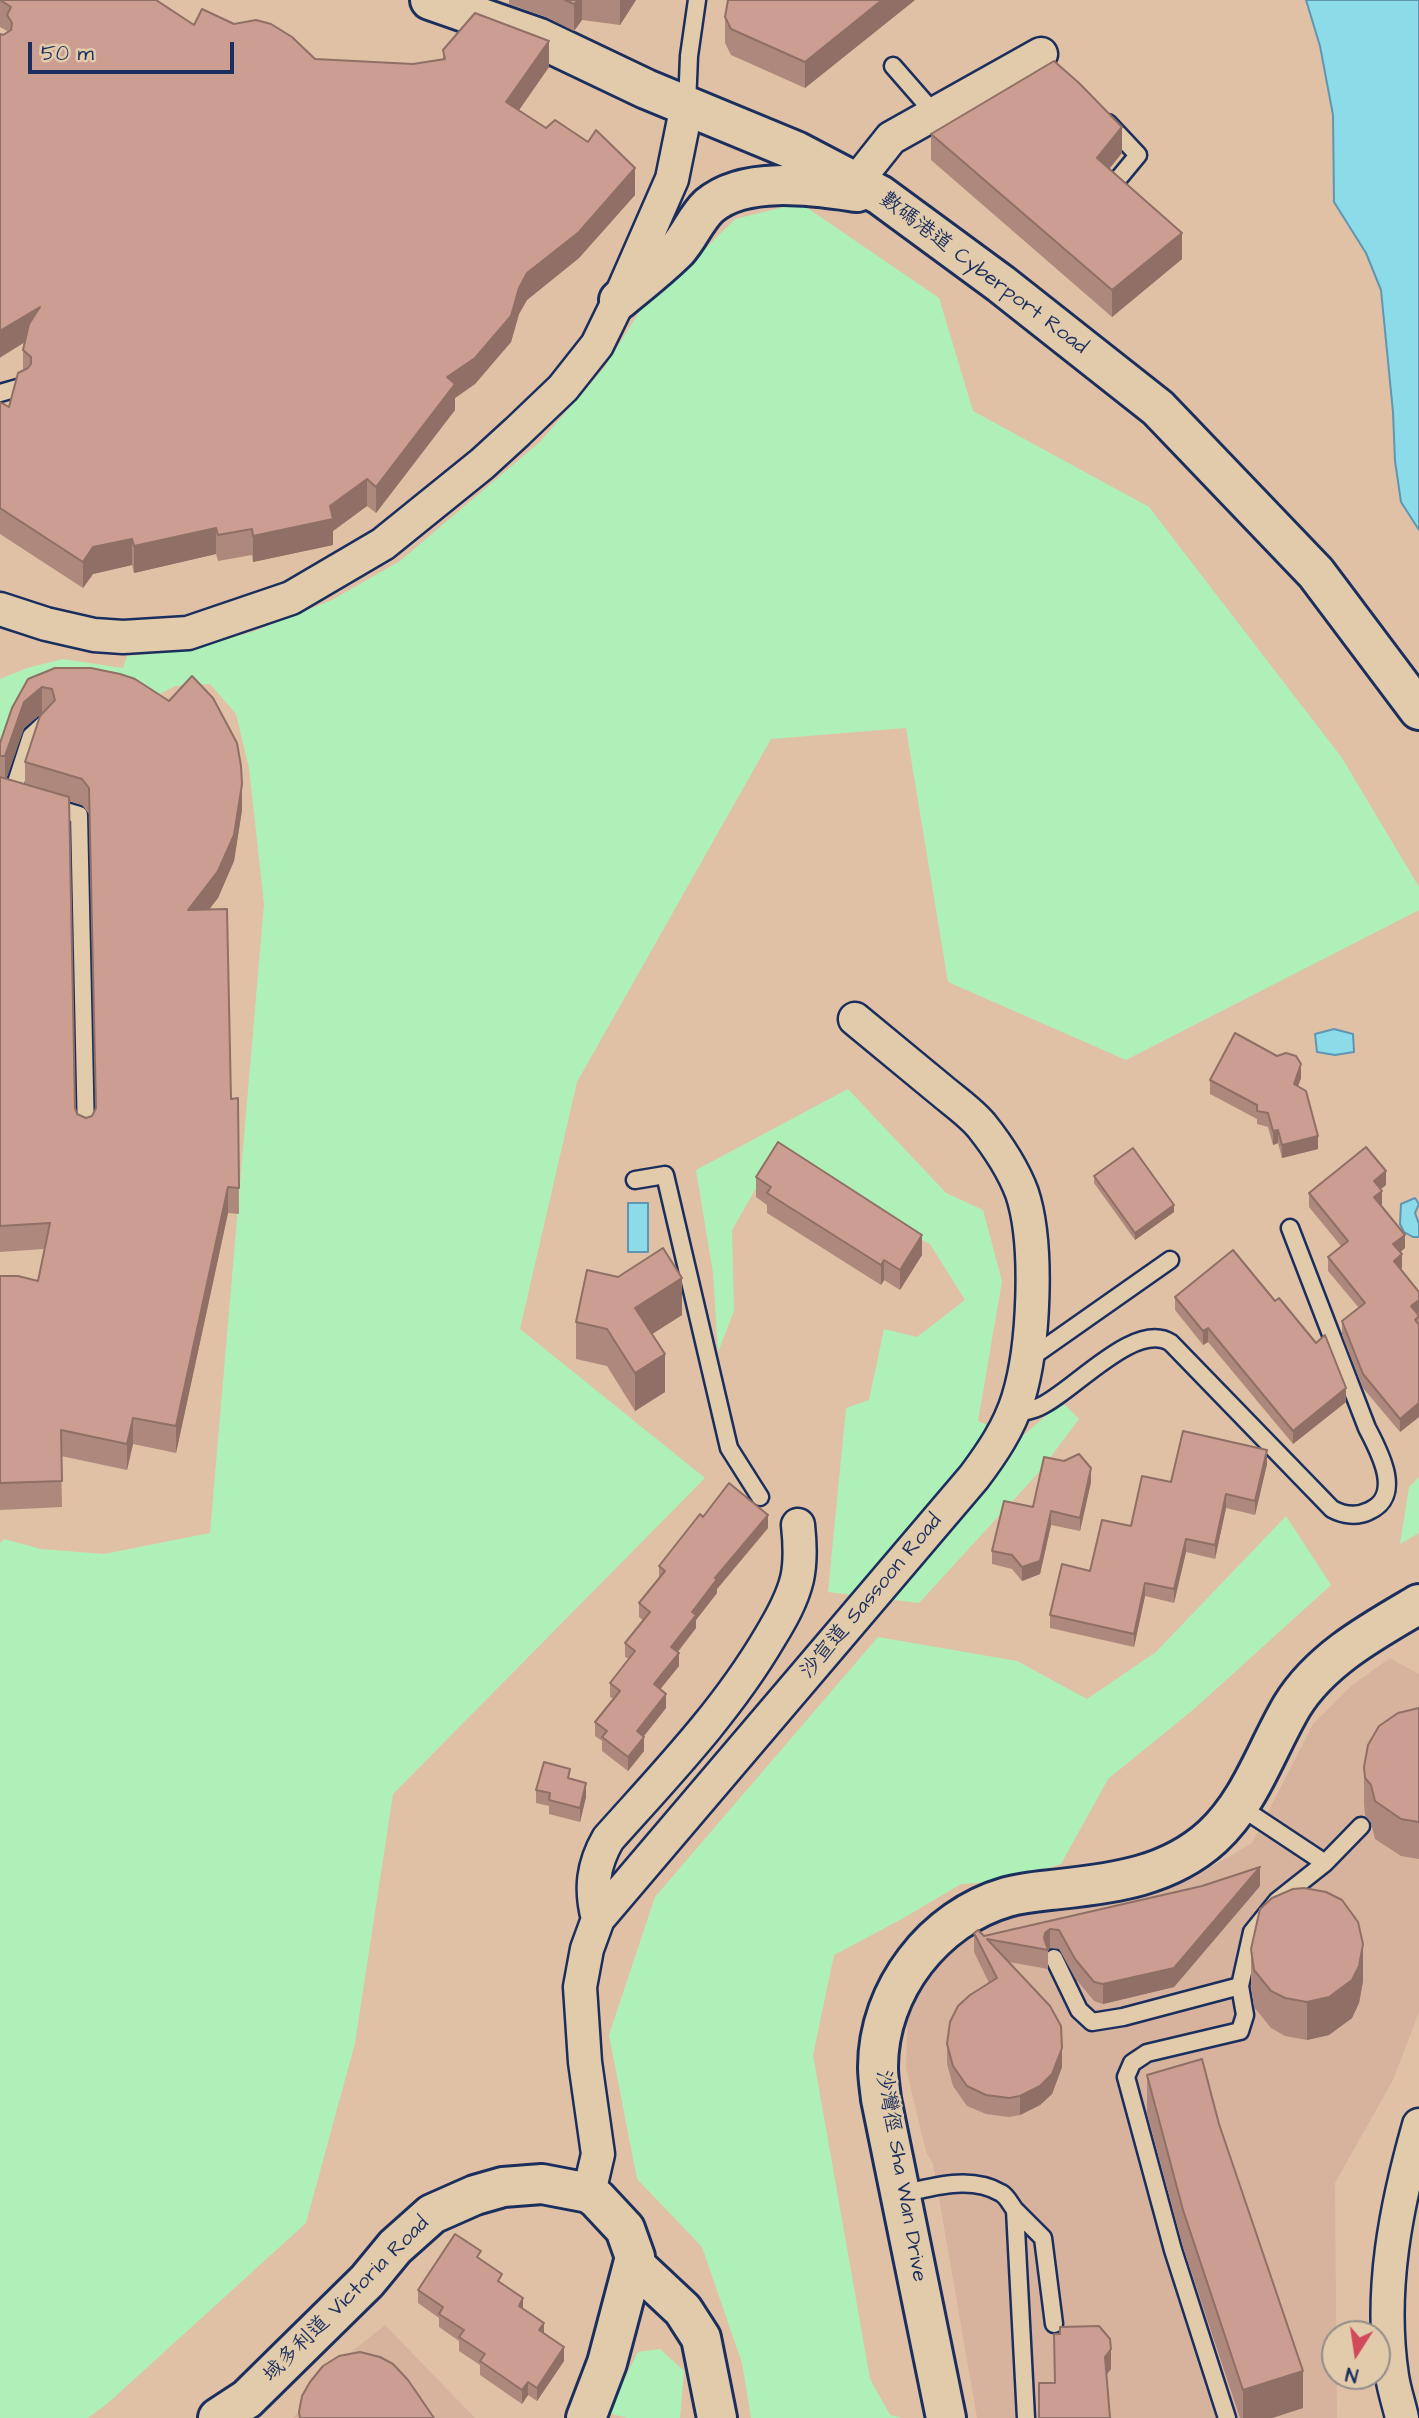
<!DOCTYPE html>
<html>
<head>
<meta charset="utf-8">
<style>
	body { margin:0 }
	#map { position:relative; width:1419px; height:2418px; overflow:hidden; background:#e1c1a5; font-family:"Architects Daughter",sans-serif }
	canvas { display:block }
	.north { position:absolute; left:1321px; top:2320px; width:70px; height:70px; box-sizing:border-box; background:#e2cbab; border:2px solid #928d8c; border-radius:50%; rotate:192deg; font-size:19px; font-weight:700; line-height:28px; text-align:center; color:#1b2f5e }
	.north::after { content:''; display:block; margin:auto; width:24px; height:32px; background:#d1495b; clip-path:polygon(50% 0,100% 100%,50% 72%,0 100%) }
	.scale { position:absolute; left:28px; top:42px; width:206px; height:32px; box-sizing:border-box; border:4px solid #1b2f5e; border-top:0; padding-left:9px; font-size:21px; line-height:24px; white-space:nowrap; color:#1b2f5e; -webkit-text-stroke:5px #e2cbab; paint-order:stroke }
</style>
</head>
<body>
<div id="map">
<canvas width="1419" height="2418"></canvas>
<div class="north">N</div>
<div class="scale">50 m</div>
</div>
<script>
const ctx = document.querySelector('canvas').getContext('2d');
ctx.lineJoin = 'round';
function paint(path, color) {
  ctx.fillStyle = color;
  ctx.fill(path, 'evenodd');
}
function trace(path, color, width, dash) {
  ctx.strokeStyle = color;
  ctx.lineWidth = width;
  ctx.lineCap = dash ? 'butt' : 'round';
  ctx.setLineDash(dash || []);
  ctx.stroke(path);
}
function drawText(font, color, halo, rows, align = 'center') {
  ctx.font = font + ' "Architects Daughter","LXGW WenKai TC",sans-serif';
  ctx.lineWidth = 5;
  ctx.setLineDash([]);
  ctx.textBaseline = 'middle';
  ctx.strokeStyle = halo;
  ctx.fillStyle = color;
  for (const [text, x, y, turn = 0] of rows) {
    ctx.save();
    ctx.translate(x, y);
    ctx.rotate((+turn || 0) * Math.PI / 180);
    ctx.textAlign = isNaN(turn) ? turn : align;
    if (halo) ctx.strokeText(text, 0, 0);
    ctx.fillText(text, 0, 0);
    ctx.restore();
  }
}
paint(new Path2D(`
	M1390,1658L1419,1674V2012L1393,2080L1335,2183L1337,2418H977L933,2164L926,2152L906,2068L908,2005L929,1959L974,1924L1022,1909L1112,1899L1187,1881L1252,1843L1313,1724L1351,1686Z
	M385,2325L475,2418H293L340,2361Z`), '#d7b39e');
paint(new Path2D(`
	M800,203L939,298L973,411L1149,507L1342,758L1419,887V910L1126,1060L948,982L906,728L771,739L577,1082L520,1329L705,1478L393,1794L355,2043L306,2223L108,2403L88,2418H0V1543L4,1539L41,1549L104,1554L210,1533L264,904L249,768L236,714L210,684L175,686L154,697L14,710L0,742V679L27,668L63,659L123,668L127,656L185,651L255,631L332,600L400,561L540,442L604,368L650,295L687,267L735,219Z
	M848,1089L946,1193L983,1210L1002,1281L978,1421L1019,1439L1062,1402L1079,1419L1040,1471L919,1603L828,1592L846,1408L869,1400L884,1329L917,1337L965,1300L930,1244L770,1164L732,1230L734,1311L718,1352L713,1273L696,1170Z
	M1419,1477V1533L1400,1544L1409,1487Z
	M1286,1516L1331,1585L1194,1709L1108,1779L1061,1864L1004,1881L961,1884L900,1920L834,1955L813,2055L870,2379L890,2415L902,2418H751L742,2363L702,2247L637,2179L609,2035L655,1897L878,1637L1017,1661L1087,1699L1156,1652Z
	M660,2349L684,2371L680,2418H628L607,2413L638,2352Z`), '#aff0b9');
const water = new Path2D(`
	M1306,0H1419V530L1401,502L1395,461L1393,412L1381,290L1366,253L1334,202L1333,115L1320,46Z
	M1334,1029L1353,1034L1354,1052L1335,1055L1317,1052L1315,1034Z
	M1415,1198L1419,1204L1415,1213L1419,1224V1237H1413L1404,1232L1400,1224L1401,1204Z
	M628,1203H648V1252H628Z`);
paint(water, '#8cdbe8');
trace(water, '#5f96b1', 2);
const lane = new Path2D(`
	M893,66L934,113
	M687,105L689,56L697,0
	M1108,123L1138,155L1114,184
	M0,393L21,387
	M12,795L31,736L45,723
	M49,806L79,815L86,1134
	M635,1180L665,1175L729,1448L760,1497
	M1029,1359L1170,1260
	M1013,1413C1022,1412 1031,1411 1039,1407C1071,1394 1135,1319 1171,1343L1332,1509C1343,1515 1357,1517 1369,1511C1404,1496 1379,1451 1367,1428L1290,1228
	M1325,1863L1361,1826
	M1054,1958L1079,2010L1092,2022L1123,2017L1240,1986L1252,1932L1277,1901L1325,1863L1239,1806
	M901,2194C932,2187 971,2175 1001,2193C1007,2196 1011,2205 1015,2210L1026,2418
	M1015,2210L1043,2238L1054,2324
	M1227,2418L1173,2250L1126,2077L1132,2063L1147,2053L1240,2031L1245,2015L1240,1986`);
const street = new Path2D(`
	M856,182L891,138L1041,54
	M0,609L46,624L94,635L123,637L188,633L291,598L383,544L482,464L517,432L563,388L597,345L619,300L672,179L687,105
	M598,1919C590,1889 593,1865 608,1839C666,1774 726,1712 770,1637C781,1619 792,1600 797,1579C801,1561 800,1543 798,1525
	M589,2193L598,2154L585,2062L580,1987L587,1949L598,1919L974,1477C992,1453 1009,1428 1018,1399C1034,1348 1039,1244 1022,1193C1013,1169 997,1145 981,1125C970,1112 954,1101 941,1090C912,1066 883,1042 855,1019
	M1402,2418C1399,2404 1394,2390 1392,2376C1379,2291 1396,2206 1419,2125`);
const secondary = new Path2D(`
	M430,0L539,38L646,89L796,151L880,195L1001,284L1158,408L1316,573L1419,710
	M619,300C638,284 659,268 677,250C689,237 696,218 709,206C745,175 814,186 857,192
	M635,2265L683,2310L701,2338L717,2418
	M218,2418L247,2399L367,2281L395,2247L432,2214L475,2195L503,2187L542,2184L589,2193L597,2199L625,2229L635,2257L607,2363L586,2418
	M946,2418L881,2099C880,2089 878,2078 878,2067C878,1990 934,1918 1007,1897C1024,1892 1042,1891 1060,1889C1115,1883 1169,1876 1212,1837C1251,1801 1266,1750 1292,1706C1321,1659 1373,1631 1419,1604`);
trace(lane, '#1b2f5e', 21);
trace(street, '#1b2f5e', 37);
trace(secondary, '#1b2f5e', 44);
trace(lane, '#e2cbab', 16);
trace(street, '#e2cbab', 32);
trace(secondary, '#e2cbab', 38);
paint(new Path2D(`
	M0,0L194,25L234,24L315,59L413,64L443,59V50L549,67L518,111L635,195L579,258L527,300L519,314L511,342L475,384L455,398V410L376,513L367,506L333,531V545L253,562L252,555L218,561L216,554L134,573L132,565L93,574L83,588L0,534V402L9,407L23,370V350L25,342L0,358V34L3,35L7,33V31L0,27Z
	M509,0H636L620,25L582,20L574,31L546,17L509,4Z
	M915,0L805,88L731,55L725,43V17Z
	M931,134L1122,153L1109,169L1182,259L1112,317L931,160Z
	M55,668L242,810L234,861L218,898L208,910L231,1099L238,1098L239,1214L228,1213L176,1453L133,1444L127,1470L61,1456L62,1507L0,1510V1276L38,1281L44,1249L0,1252V743ZM42,713L25,762V784L6,779L24,728ZM69,801L82,805L89,814L96,1109L92,1116L86,1118L77,1114L75,1108Z
	M1301,1078L1298,1086L1318,1149L1282,1158L1278,1143L1273,1145L1268,1127L1257,1124V1119L1210,1094V1080Z
	M1094,1176L1174,1212L1135,1240L1094,1183Z
	M756,1177L922,1255L900,1290L884,1280L881,1285L767,1213V1205L756,1197Z
	M1386,1185L1381,1189L1382,1204L1381,1206L1405,1248L1400,1252L1402,1268L1401,1269L1419,1292V1313L1418,1314L1419,1316V1417L1400,1432L1363,1388L1342,1335V1321L1359,1308L1328,1271V1257L1341,1246L1309,1207V1193Z
	M1175,1297L1275,1301L1346,1402L1293,1444L1208,1342L1203,1345L1175,1310Z
	M682,1315L652,1334L665,1392L635,1411L607,1366L576,1359V1322Z
	M1267,1464L1255,1515L1226,1508L1215,1559L1186,1552L1174,1603L1145,1596L1134,1647L1050,1628V1615L1131,1526Z
	M1091,1482L1080,1531L1051,1525L1040,1574L1022,1581L1012,1569L992,1564V1551L1033,1507Z
	M703,1517L768,1528L717,1589V1593L696,1620V1628L678,1652L679,1666L660,1689L666,1708L643,1737L644,1751L628,1771L602,1751V1741L595,1736V1722L614,1699L610,1697V1683L629,1659L625,1657V1643L643,1620L639,1617V1603L659,1578V1566Z
	M1419,1708V1859L1401,1856L1375,1839L1371,1823L1365,1815L1364,1804V1767Z
	M570,1779L586,1797L580,1822L549,1814V1806L536,1803V1790Z
	M1260,1886L1174,1987L1103,2004L1094,2001L1075,1978L1059,1949L1050,1948L1048,1950V1969L1009,1962L1062,2067L1052,2094L1040,2105L1020,2115L1009,2117L986,2114L967,2106L953,2086L947,2064V2044L989,1983L974,1952V1933L984,1936Z
	M1251,1949L1363,1981L1359,2003L1352,2018L1329,2035L1307,2040L1285,2036L1271,2028L1254,2007L1251,1986Z
	M1147,2075L1219,2124L1303,2408L1272,2418H1240L1183,2247L1147,2113Z
	M481,2260L544,2334L564,2361L537,2401L528,2395L522,2404L480,2375V2365L459,2351V2341L439,2327V2318L418,2303V2290Z`), '#af887d');
paint(new Path2D(`
	M578,0H582V20L574,31V4Z
	M620,0H636L620,25Z
	M882,0H915L805,88V62Z
	M549,41V67L506,129V102Z
	M1122,127V153L1097,184V158Z
	M635,168V195L579,258L527,300L519,314L511,342L475,384L455,398V410L376,513V487L447,377L519,288L527,273Z
	M1182,233V259L1112,317V290Z
	M40,307V333L0,357V331Z
	M367,479V506L333,531V545L253,562V536L330,506Z
	M216,528V554L134,573V546Z
	M132,539V565L93,574L83,588V562L93,547Z
	M42,687V713L24,728L5,783V756L24,702Z
	M242,784V810L234,861L218,898L188,937V910Z
	M1301,1064V1078L1294,1098V1084Z
	M1278,1130V1143L1273,1145V1131Z
	M1318,1136V1149L1282,1158V1145Z
	M1386,1171V1185L1374,1194V1181Z
	M228,1187V1213L176,1453V1426Z
	M1382,1191V1204L1374,1211V1197Z
	M1174,1205V1212L1135,1240V1233Z
	M922,1235V1255L900,1290V1270Z
	M1405,1235V1248L1393,1258V1244Z
	M1402,1254V1268L1394,1274V1261Z
	M884,1260V1280L881,1285V1265Z
	M682,1278V1315L635,1345V1308Z
	M1419,1300V1313L1411,1320V1306Z
	M1208,1328V1342L1203,1345V1331Z
	M665,1354V1392L635,1411V1373Z
	M1346,1388V1402L1293,1444V1431Z
	M1419,1403V1417L1400,1432V1419Z
	M133,1418V1444L127,1470V1444Z
	M1267,1450V1464L1255,1515V1501Z
	M1091,1468V1482L1080,1531V1518Z
	M1226,1494V1508L1215,1559V1545Z
	M1051,1511V1525L1040,1574L1022,1581V1567Z
	M768,1515V1528L717,1589V1593L696,1620V1628L671,1660V1647L715,1578Z
	M1186,1539V1552L1174,1603V1589Z
	M1145,1583V1596L1134,1647V1634Z
	M679,1653V1666L654,1697V1684Z
	M666,1694V1708L637,1745V1731Z
	M644,1737V1751L628,1771V1757Z
	M586,1783V1797L580,1822V1808Z
	M1260,1867V1886L1174,1987L1103,2004V1984Z
	M1050,1929V1948L1048,1950L1044,1938L1045,1933Z
	M1363,1944V1981L1359,2003L1352,2018L1329,2035L1307,2040V2002Z
	M1062,2048V2067L1052,2094L1040,2105L1020,2115V2096Z
	M523,2298V2312L519,2306Z
	M544,2323V2336L539,2330Z
	M564,2347V2361L537,2401V2388Z
	M1111,2349V2369L1105,2377V2357Z
	M1303,2371V2408L1272,2418H1243V2390Z
	M528,2382V2395L522,2404V2390Z`), '#8f6f66');
const building = new Path2D(`
	M0,0H156L194,25L202,9L234,24L256,20L271,24L292,37L315,59L413,64L445,59L443,50L475,13L549,41L506,102L546,128L555,120L588,142L596,130L635,168L579,232L527,273L519,288L511,316L475,358L447,377L455,384L376,487L367,479L330,506L333,519L253,536L252,529L218,535L216,528L134,546L132,539L93,547L83,562L0,508V402L9,407L18,373L28,368L31,364V357L23,350L29,324L40,307L0,331V34L3,35L11,30L12,23L7,15L11,7Z
	M565,0H578L574,4Z
	M728,0H882L805,62L731,29L725,17Z
	M1054,61L1079,83L1122,127L1097,158L1182,233L1112,290L931,134Z
	M55,668H91L120,674L135,679L169,701L192,676L213,698L237,743L241,766L242,784L234,835L218,871L188,910L227,909L231,1099L238,1098L239,1188L228,1187L176,1426L133,1418L127,1444L61,1430L62,1481L0,1483V1276H18L38,1281L50,1223L0,1226V777L69,797L75,1108L77,1114L86,1118L92,1116L96,1108L89,788L82,779L25,762L40,716L55,700L52,689L42,687L24,702L5,756H0V743L12,708L28,679Z
	M1235,1033L1277,1056L1286,1053L1296,1056L1301,1064L1294,1084L1306,1091L1318,1136L1282,1145L1278,1130L1273,1131L1268,1113L1257,1111V1105L1210,1080Z
	M778,1142L922,1235L900,1270L884,1260L881,1265L767,1193L771,1187L756,1177Z
	M1366,1147L1386,1171L1374,1181L1382,1191L1374,1197L1405,1235L1393,1244L1402,1254L1394,1261L1419,1292V1300L1411,1306L1419,1316L1415,1320L1419,1325V1403L1400,1419L1363,1374L1342,1321L1365,1303L1328,1257L1348,1241L1309,1193Z
	M1133,1148L1174,1205L1135,1233L1094,1176Z
	M663,1248L682,1278L635,1308L665,1354L635,1373L607,1329L576,1322L587,1270L618,1277Z
	M1233,1250L1275,1301L1279,1298L1316,1343L1325,1335L1346,1388L1293,1431L1208,1328L1203,1331L1175,1297Z
	M1183,1431L1267,1450L1255,1501L1226,1494L1215,1545L1186,1539L1174,1589L1145,1583L1134,1634L1050,1615L1062,1564L1090,1571L1102,1520L1131,1526L1142,1476L1171,1482Z
	M1079,1454L1091,1468L1080,1518L1051,1511L1040,1561L1022,1567L1012,1555L992,1551L1004,1501L1033,1507L1044,1457L1064,1461Z
	M729,1483L768,1515L715,1578L717,1579L692,1612L696,1615L671,1647L679,1653L654,1684L666,1694L637,1731L644,1737L628,1757L602,1737L607,1731L595,1722L620,1691L610,1683L635,1651L625,1643L650,1612L639,1603L665,1571L659,1566L700,1514L703,1517Z
	M1419,1708V1822L1401,1819L1375,1801L1371,1785L1365,1778L1364,1767L1368,1745L1379,1726L1398,1713Z
	M544,1762L570,1769L568,1778L586,1783L580,1808L549,1800L550,1793L536,1790Z
	M1260,1867L1174,1968L1103,1984L1094,1982L1075,1959L1059,1930L1050,1929L1045,1933L1044,1938L1048,1950L987,1939L1050,2006L1061,2026L1062,2048L1052,2074L1040,2086L1020,2096L1009,2098L986,2095L967,2086L953,2066L947,2044L950,2022L958,2006L970,1995L997,1978L974,1933L978,1930L984,1936L1202,1886Z
	M1304,1888L1326,1892L1342,1900L1358,1922L1363,1944L1359,1966L1352,1980L1329,1997L1307,2002L1285,1998L1271,1991L1254,1970L1251,1949L1260,1909L1272,1898L1293,1889Z
	M1202,2059L1219,2124L1303,2371L1243,2390L1183,2210L1147,2075Z
	M455,2234L481,2251L477,2257L502,2274L498,2281L523,2298L519,2306L544,2323L539,2330L564,2347L537,2388L528,2382L522,2390L480,2361L485,2354L459,2337L464,2330L439,2314L443,2307L418,2290Z
	M1099,2326L1110,2339L1111,2349L1105,2357L1110,2418H1039V2383H1055L1054,2334H1060V2327Z
	M360,2352L380,2357L393,2364L408,2380L434,2418H300L299,2412L302,2396L310,2382L323,2366L339,2356Z`);
paint(building, '#cc9e91');
trace(building, '#8f6f66', 2);
drawText('21px', '#1b2f5e', '#e2cbab', [
	["數碼港道 Cyberport Road",983,274,37],
	["沙宣道 Sassoon Road",872,1597,-50],
	["沙灣徑 Sha Wan Drive",900,2176,80],
	["域多利道 Victoria Road",347,2300,-45]
]);
</script>
</body>
</html>
